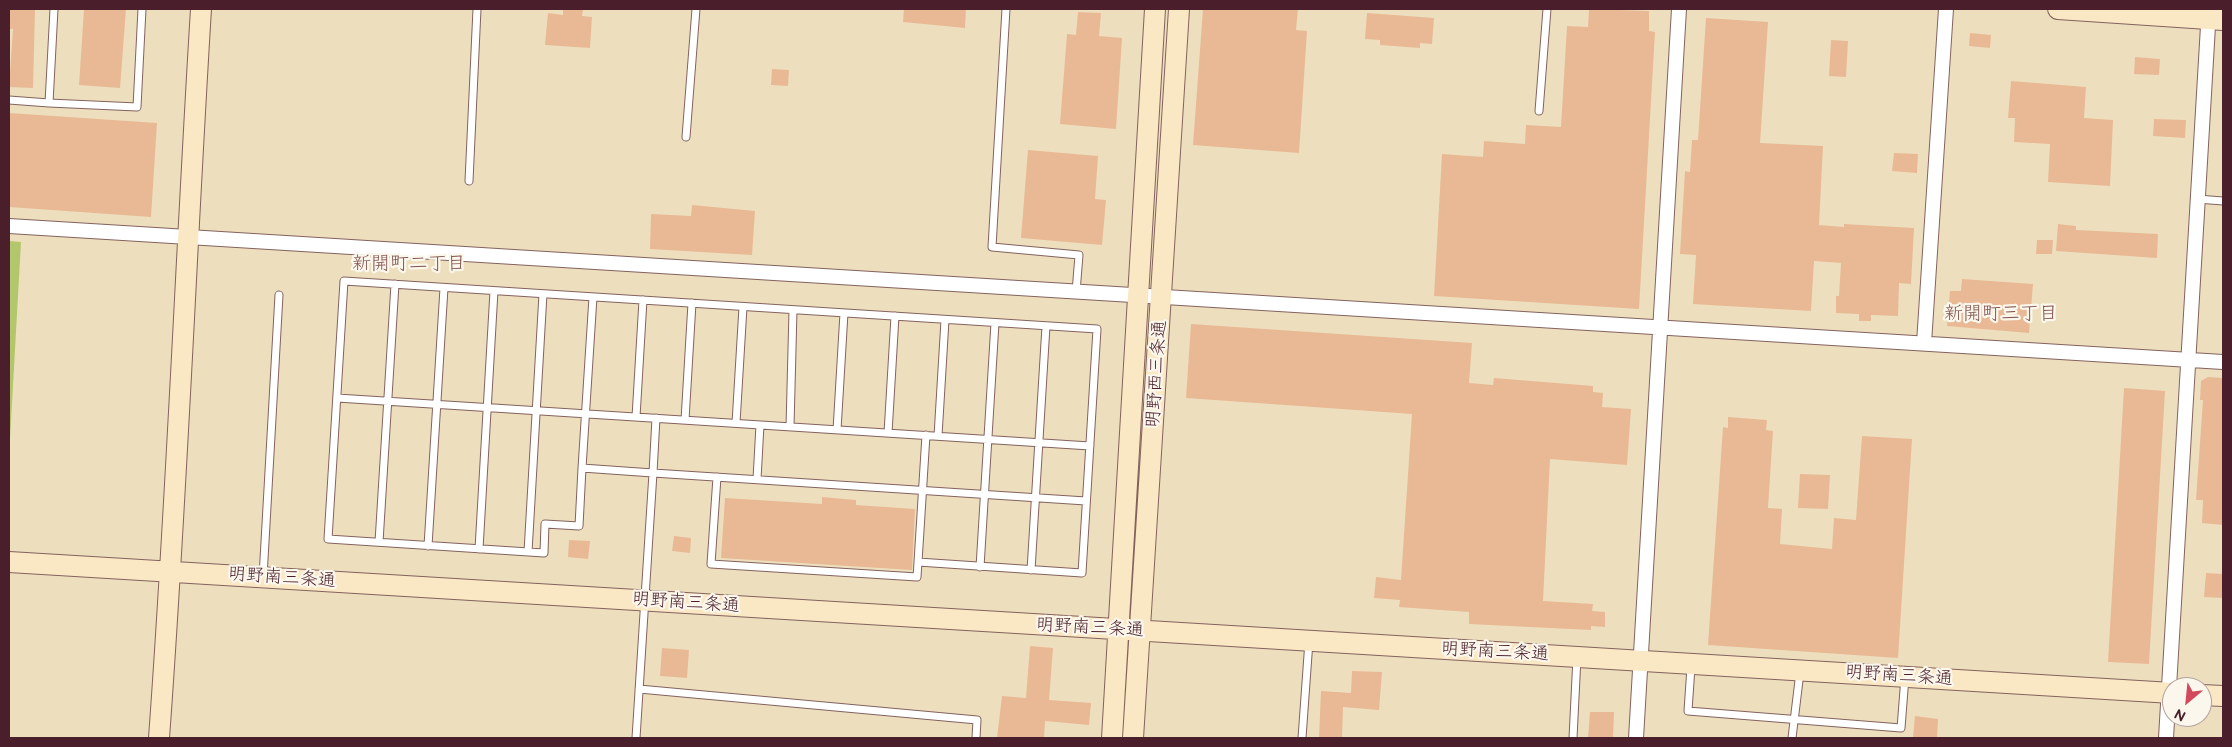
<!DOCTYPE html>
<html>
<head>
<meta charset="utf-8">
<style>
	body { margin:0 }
	#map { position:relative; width:2232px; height:747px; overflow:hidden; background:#eddfbe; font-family:"Balsamiq Sans",sans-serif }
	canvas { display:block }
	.frame { position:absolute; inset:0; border:10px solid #4a1f2b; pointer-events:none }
	.north { position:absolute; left:2162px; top:677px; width:50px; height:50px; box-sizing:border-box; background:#fbf7ec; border:1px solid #b4a19f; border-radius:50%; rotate:208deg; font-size:14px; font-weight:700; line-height:20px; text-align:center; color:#4a1f2b }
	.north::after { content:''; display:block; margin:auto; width:18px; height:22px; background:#d1495b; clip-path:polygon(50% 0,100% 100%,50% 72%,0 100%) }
</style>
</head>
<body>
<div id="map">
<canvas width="2232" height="747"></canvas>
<div class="frame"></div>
<div class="north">N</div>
</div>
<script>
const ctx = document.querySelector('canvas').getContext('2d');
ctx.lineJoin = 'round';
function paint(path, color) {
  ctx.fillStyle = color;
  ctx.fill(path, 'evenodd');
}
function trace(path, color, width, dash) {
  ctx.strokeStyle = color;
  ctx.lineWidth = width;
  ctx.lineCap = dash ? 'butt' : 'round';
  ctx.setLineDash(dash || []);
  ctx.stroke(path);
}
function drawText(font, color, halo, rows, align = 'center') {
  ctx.font = font + ' "Balsamiq Sans","Klee One",sans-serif';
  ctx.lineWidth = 4.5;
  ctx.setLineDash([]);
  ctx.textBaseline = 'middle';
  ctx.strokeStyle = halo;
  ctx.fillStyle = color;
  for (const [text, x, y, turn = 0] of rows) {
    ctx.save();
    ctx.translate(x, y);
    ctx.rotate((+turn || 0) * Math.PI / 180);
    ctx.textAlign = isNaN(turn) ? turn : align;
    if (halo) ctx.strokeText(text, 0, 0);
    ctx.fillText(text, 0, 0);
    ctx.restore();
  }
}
paint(new Path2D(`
	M9,241L21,242L9,457Z`), '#b2c76b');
paint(new Path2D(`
	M9,9H35L33,88L9,87L13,29H9Z
	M84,9H126L120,88L79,85Z
	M563,9L583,10L582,16L592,17L590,48L545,45L548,13L563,15Z
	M904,9H966L965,28L903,22Z
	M1203,9H1298L1296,30L1307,31L1299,153L1193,145Z
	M1589,9L1649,11V31L1655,32L1639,309L1434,296L1442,154L1483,157L1484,141L1525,144L1526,125L1561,127L1567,26L1588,27Z
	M1078,12L1101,13L1099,36L1122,38L1116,129L1060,124L1067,34L1076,35Z
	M1367,13L1434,18L1432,44L1420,43V48L1380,45V40L1365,39Z
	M1706,18L1768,22L1760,143L1823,146L1819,225L1844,227V224L1914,228L1911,284L1899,283L1898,316L1871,315V321H1859V314L1836,313V296H1839L1841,263L1814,261L1811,311L1693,304L1696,255L1680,254L1685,171L1690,172L1692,140H1698Z
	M1970,33L1991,35L1990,48L1969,46Z
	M1831,40L1848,41L1846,77L1829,76Z
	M2135,57L2160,59L2159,75L2134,74Z
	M772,69L789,70L788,86L771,85Z
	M2011,81L2086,87L2084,118L2113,120L2110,186L2048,182L2050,144L2014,142L2015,118H2008Z
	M9,113L157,123L151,217L9,207Z
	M2154,119L2186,120L2185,138L2153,136Z
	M1028,150L1098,156L1095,199L1106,200L1102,245L1021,238Z
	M1894,153L1918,154L1917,173L1892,171Z
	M692,205L755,211L752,255L650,249L651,214L691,216Z
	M2058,224L2076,226V230L2158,234L2157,258L2056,251Z
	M2037,240H2053L2052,254H2036Z
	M1962,279L2033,284L2029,333L1947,326L1950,291H1961Z
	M1191,324L1472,343L1469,383L1493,385L1494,378L1593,386V392L1603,393L1602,407L1631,409L1627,465L1550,459L1543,601L1593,604L1592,611L1605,612V627L1591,626V630L1469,624V612L1399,607L1400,600L1374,598L1376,577L1401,580L1412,414L1186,398Z
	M2208,377L2223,378V525L2202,523L2203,500H2196L2203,400H2200L2201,381Z
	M2124,388L2165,391L2149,664L2108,662Z
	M1728,417L1767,420L1766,430L1773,431L1768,508L1782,509L1780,544L1832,549L1834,518L1856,520L1862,436L1912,439L1898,658L1708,645L1723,427L1728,428Z
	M1800,474L1830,475L1828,509L1798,508Z
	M822,497L856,500V505L915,509L912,570L721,558L725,498L822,504Z
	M674,536L691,538L690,553L672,551Z
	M569,540L590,541L588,559L568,557Z
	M2206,573L2223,574V598L2204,597Z
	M1030,646L1053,648L1049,700L1091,703L1089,725L1045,721L1044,738H997L1002,696L1026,698Z
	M662,648L689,650L687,678L660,676Z
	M1352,671L1382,672L1379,710L1343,707L1342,738H1319L1321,691L1351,693Z
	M1590,712H1614L1613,738H1588Z
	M1915,716L1938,719L1937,738H1913Z`), '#e9b995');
const lane = new Path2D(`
	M54,9L49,103L137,107L142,9
	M1006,9L992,247L1079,255L1076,292
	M9,100L49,103
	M1539,111L1547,9
	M686,137L696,9
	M469,181L477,9
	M2197,199L2223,201
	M337,398L1090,446
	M636,417L643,300
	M656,418L653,473L582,468L579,526L545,524L544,553L328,539L344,281L1097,329L1082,573L918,562L926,435
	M685,420L692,303
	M736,423L743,307
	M790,427L793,310
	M837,430L844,313
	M888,433L895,316
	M938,436L945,320
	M582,468L593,297
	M717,477L711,564L917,577L918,562
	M757,479L760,425
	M379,542L395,284
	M428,546L444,288
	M479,549L494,291
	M528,552L543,294
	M980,567L995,323
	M1031,570L1046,326
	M263,577L279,295
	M1691,667L1688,711L1901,728L1905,677
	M639,689L977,720L976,738
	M636,738L653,473L1086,501
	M1302,738L1309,641
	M1573,738L1577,657
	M1792,738L1800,672`);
const street = new Path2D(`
	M9,226L2223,362
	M1924,343L1946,9
	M1636,738L1679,9
	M2166,738L2209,9`);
const secondary = new Path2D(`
	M2058,9L2223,20
	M9,562L2172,693
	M2202,695L2223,696
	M159,738C177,495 186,252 201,9
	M1112,738L1155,9
	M1133,738L1179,9`);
trace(lane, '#83625e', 9);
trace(street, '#83625e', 16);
trace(secondary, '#83625e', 22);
trace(lane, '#fff', 7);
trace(street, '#fff', 14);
trace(secondary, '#fae7c3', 20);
drawText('18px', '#4a1f2b', '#fbf7ec', [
	["明野西三条通",1157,374,-86],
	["明野南三条通",282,578,4],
	["明野南三条通",686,603,4],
	["明野南三条通",1090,628,3],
	["明野南三条通",1495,652,3],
	["明野南三条通",1899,676,4]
]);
drawText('19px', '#825550', '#fbf7ec', [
	["新開町二丁目",409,264],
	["新開町三丁目",2001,314]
]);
</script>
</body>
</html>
